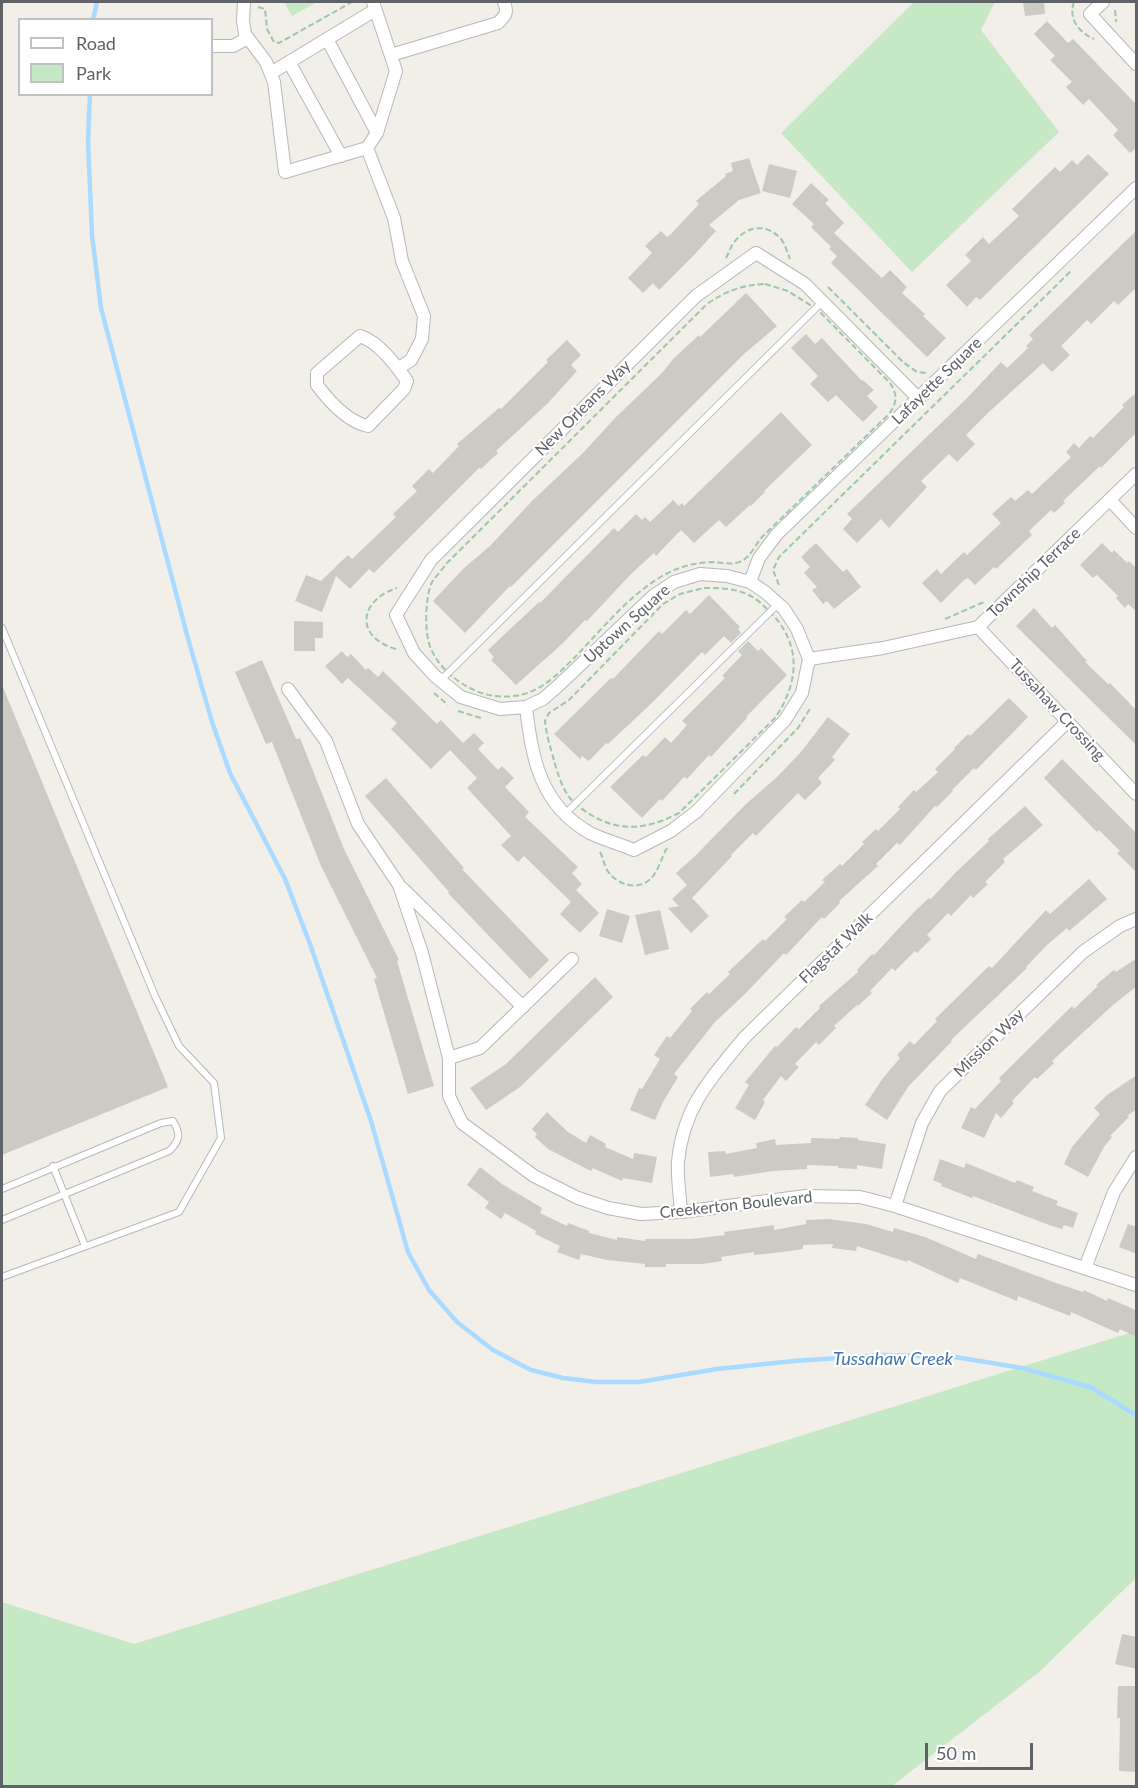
<!DOCTYPE html>
<html>
<head>
<meta charset="utf-8">
<style>
	body { margin:0 }
	#map { position:relative; width:1138px; height:1788px; overflow:hidden; background:#f1efe8; font-family:Lato,sans-serif }
	canvas { display:block }
	.frame { position:absolute; inset:0; border:3px solid #5f6368; pointer-events:none }
	.legend { position:absolute; left:18px; top:18px; width:195px; height:78px; box-sizing:border-box; background:#fff; border:2px solid #bfc1c3; margin:0; padding:8px 10px; list-style:none; font-size:18px; color:#5f6368 }
	.legend li { display:flex; align-items:center; gap:12px; height:30px }
	.legend b { width:30px; border:2px solid #bfc1c3 }
	.scale { position:absolute; left:925px; top:1743px; width:108px; height:27px; box-sizing:border-box; border:3px solid #5f6368; border-top:0; padding-left:8px; font-size:18px; line-height:21px; white-space:nowrap; color:#5f6368; -webkit-text-stroke:4px #fff; paint-order:stroke }
</style>
</head>
<body>
<div id="map">
<canvas width="1138" height="1788"></canvas>
<div class="frame"></div>
<ul class="legend">
<li><b style="height:8px;background:#fff"></b>Road</li>
<li><b style="height:16px;background:#c5e8c5"></b>Park</li>
</ul>
<div class="scale">50 m</div>
</div>
<script>
const ctx = document.querySelector('canvas').getContext('2d');
ctx.lineJoin = 'round';
function paint(path, color) {
  ctx.fillStyle = color;
  ctx.fill(path, 'evenodd');
}
function trace(path, color, width, dash) {
  ctx.strokeStyle = color;
  ctx.lineWidth = width;
  ctx.lineCap = dash ? 'butt' : 'round';
  ctx.setLineDash(dash || []);
  ctx.stroke(path);
}
function drawText(font, color, halo, rows, align = 'center') {
  ctx.font = font + ' Lato,sans-serif';
  ctx.lineWidth = 4.5;
  ctx.setLineDash([]);
  ctx.textBaseline = 'middle';
  ctx.strokeStyle = halo;
  ctx.fillStyle = color;
  for (const [text, x, y, turn = 0] of rows) {
    ctx.save();
    ctx.translate(x, y);
    ctx.rotate((+turn || 0) * Math.PI / 180);
    ctx.textAlign = isNaN(turn) ? turn : align;
    if (halo) ctx.strokeText(text, 0, 0);
    ctx.fillText(text, 0, 0);
    ctx.restore();
  }
}
paint(new Path2D(`
	M284,2H317L292,16Z
	M914,2H995L981,30L1059,132L912,272L781,133Z
	M1136,1331V1578L1039,1672L892,1786H2V1602L134,1644Z`), '#c5e8c5');
trace(new Path2D(`
	M93,20L97,2
	M90,94L88,141L92,235L101,308L187,635L212,722L230,773L285,879L310,944L371,1121L408,1252L429,1290L457,1322L493,1350L531,1370L563,1378L596,1382H639L717,1369L794,1361L883,1355L955,1357L1022,1368L1090,1387L1136,1415`), '#aadaff', 4.5);
paint(new Path2D(`
	M1023,2H1044L1045,14L1025,16Z
	M1047,21L1068,43L1073,39L1137,105V147L1130,153L1113,135L1118,130L1089,99L1083,105L1066,87L1072,82L1050,60L1055,56L1034,34Z
	M1088,154L1109,174L980,300L976,297L967,307L946,285L971,261L965,255L983,237L989,244L1019,216L1012,209L1055,167L1060,172L1072,160L1077,165Z
	M749,158L761,193L739,200L709,225L716,231L693,256L659,290L653,283L643,293L628,278L652,253L645,246L661,231L667,237L671,234L699,204L696,201L726,176L725,174L733,171L731,163Z
	M769,164L797,171L790,198L762,191Z
	M811,183L829,200L825,203L844,223L834,233L882,278L890,270L907,287L902,293L925,314L923,316L946,338L927,357L831,263L837,256L829,249L831,247L811,227L814,224L792,204Z
	M1137,230V287L1118,305L1114,301L1091,324L1087,320L1061,346L1070,355L1052,372L1043,363L989,412L966,435L975,444L957,462L949,454L921,481L927,487L889,528L881,519L857,543L843,529L852,519L847,514L967,398L1001,362L1007,368L1028,348L1026,346L1033,339L1029,335Z
	M746,293L777,326L744,354L511,587L510,586L465,633L433,601L464,568L490,546L533,500L583,453L615,418L662,373L674,358L699,335L700,337Z
	M806,334L815,344L822,338L862,381L863,380L874,390L867,396L878,407L863,422L836,395L828,402L810,384L818,376L791,348Z
	M567,340L581,355L571,365L577,371L548,403L496,451L498,453L481,469L479,468L374,573L369,569L350,589L336,576L322,612L295,601L306,575L321,581L348,555L352,559L396,517L393,514L417,491L412,486L429,469L433,473L459,446L457,444L499,408L501,409L548,362L546,360Z
	M1137,392V432L1101,468L1100,466L1063,501L1065,503L1054,513L1051,510L1029,531L1032,535L996,569L994,567L975,585L968,578L964,580L941,603L922,583L937,569L941,574L964,552L967,555L1001,523L992,514L1011,497L1015,501L1028,490L1032,494L1071,457L1066,452L1074,443L1079,448L1090,436L1093,438L1124,407L1122,405Z
	M781,412L812,445L764,491L765,492L751,506L750,505L726,527L719,520L694,543L681,530L656,556L654,553L631,574L587,621L585,620L562,644L516,685L491,660L494,657L488,650L539,602L540,603L614,528L618,532L636,514L642,520L645,517L650,522L673,500L679,506L682,503L684,506Z
	M816,543L843,572L847,569L861,587L834,609L827,601L823,604L812,590L817,587L804,573L810,567L801,557Z
	M1102,543L1112,553L1114,550L1127,563L1129,561L1137,569V612L1128,604L1125,608L1116,598L1118,596L1097,575L1093,578L1080,565Z
	M709,595L740,627L738,629L741,633L731,643L724,636L705,655L702,652L654,701L608,744L606,743L589,761L582,756L580,759L554,734L611,678L613,679L659,631L662,634L686,610L690,614Z
	M1034,608L1052,628L1055,625L1087,661L1085,662L1108,684L1110,683L1137,711V746L1016,626Z
	M294,621L323,622V638H315V651H294Z
	M748,641L758,651L761,648L787,675L746,717L747,718L711,757L709,755L687,779L684,777L662,801L660,799L642,818L610,787L643,755L646,757L665,737L671,743L687,725L682,721L725,678L722,676L742,655L738,651Z
	M342,651L347,657L351,654L366,670L368,668L378,677L383,671L437,724L441,720L463,743L474,733L484,743L478,749L498,770L502,766L514,778L505,787L529,812L525,817L578,867L572,873L582,884L576,890L599,913L580,933L560,914L571,902L524,856L518,862L501,845L511,836L467,788L477,778L450,750L431,769L391,729L397,723L348,678L342,684L325,666Z
	M262,660L296,739L300,738L344,849L399,960L397,961L434,1086L408,1094L374,979L377,978L321,866L272,742L266,744L235,672Z
	M2,685L168,1087L2,1155Z
	M1009,698L1028,717L976,770L974,768L952,790L953,791L937,807L935,806L900,845L897,843L876,864L878,866L839,901L840,903L824,919L822,917L786,955L784,953L745,994L714,1023L674,1074L678,1077L663,1102L655,1120L630,1110L639,1088L642,1089L660,1059L654,1055L667,1036L670,1038L692,1011L690,1009L707,992L709,994L730,974L728,972L763,939L765,941L787,919L784,917L802,900L804,902L825,882L822,880L840,864L842,866L864,844L862,842L876,829L878,831L900,809L898,807L914,790L916,792L938,772L935,769L955,749L954,748L968,734L970,736Z
	M828,717L850,734L832,757L835,760L818,778L822,783L805,800L798,793L756,836L753,833L731,855L732,856L692,898L709,916L691,933L668,908L679,906L672,899L687,885L676,873L694,857L746,804L777,777L800,753Z
	M1062,759L1137,834V873L1117,853L1120,851L1099,830L1097,832L1044,778Z
	M386,778L464,868L462,869L549,960L530,979L448,893L449,892L365,796Z
	M1025,806L1043,825L1003,859L1005,862L985,882L988,884L973,898L971,895L951,916L948,913L927,935L931,939L917,953L915,951L895,971L892,968L870,991L872,993L858,1006L857,1005L834,1026L836,1028L819,1045L816,1042L795,1064L799,1067L786,1081L781,1076L763,1100L765,1102L755,1120L735,1108L749,1085L745,1082L775,1046L777,1047L796,1027L799,1029L820,1008L819,1006L858,972L857,970L872,954L874,955L916,910L929,898L931,899L955,873L989,841L988,839Z
	M1089,879L1107,899L1069,931L1067,928L1047,945L1026,967L1027,968L951,1040L952,1041L908,1087L887,1120L865,1105L883,1078L900,1058L897,1055L910,1041L914,1045L937,1021L935,1019L989,966L992,968L1046,910L1050,914Z
	M607,909L630,916L622,943L599,936Z
	M660,910L669,949L645,955L635,915Z
	M1137,958V986L1113,1005L1052,1061L1054,1063L1037,1079L1035,1077L1012,1101L1014,1103L1001,1118L996,1113L984,1138L961,1128L971,1107L975,1109L1001,1081L999,1078L1072,1006L1074,1009L1098,986L1096,985L1114,970L1116,972Z
	M595,977L613,997L520,1087L486,1110L470,1088L506,1064Z
	M1137,1075V1109L1127,1116L1129,1117L1110,1136L1112,1137L1104,1147L1088,1177L1064,1164L1072,1147L1100,1114L1094,1108L1107,1095Z
	M547,1112L568,1132L586,1143L590,1135L606,1144L605,1147L633,1159L634,1153L657,1157L652,1183L623,1178L622,1181L593,1168L591,1171L548,1149L535,1137L537,1134L532,1129Z
	M840,1137L858,1138V1140L886,1144L882,1169L857,1165V1169L838,1168V1166L807,1165V1169L773,1171L734,1177L733,1174L710,1177L708,1152L725,1151L726,1154L757,1148L756,1143L775,1139L776,1145L811,1143V1138L839,1139Z
	M940,1159L964,1168L966,1163L1015,1183L1017,1180L1034,1187L1032,1191L1058,1201L1056,1205L1078,1213L1073,1228L1064,1225L1062,1229L1049,1225L973,1196L972,1198L941,1186L942,1184L933,1180Z
	M480,1167L502,1184L542,1208L540,1213L567,1226L568,1223L589,1231V1233L617,1240V1237L645,1241V1239H692L725,1235L724,1232L774,1225V1230L806,1224V1220L829,1219L866,1224L893,1232L894,1228L925,1237L976,1259L978,1254L1056,1283L1083,1292L1084,1290L1107,1301L1108,1298L1129,1307L1137,1311V1337L1120,1329L1118,1333L1071,1312L1070,1316L1018,1296L1017,1301L960,1278L958,1283L908,1260L907,1262L857,1246L856,1251L832,1248L833,1244L803,1245V1249L783,1252L754,1255V1252L721,1257L722,1261L703,1264H666V1267H645V1264L607,1260L581,1254L579,1260L557,1252L560,1246L535,1234L536,1231L505,1213L501,1219L485,1208L489,1202L467,1185Z
	M1128,1224L1137,1227V1254L1119,1247Z
	M1122,1634L1137,1637V1669L1115,1664Z
	M1118,1686H1137V1772L1119,1771L1120,1718H1117Z`), '#cccac5');
const lane = new Path2D(`
	M2,628L155,996L179,1046L214,1083L221,1138L179,1212L2,1277
	M441,680L823,301
	M566,813L778,604
	M53,1166L85,1246
	M2,1189L161,1123L173,1121C181,1134 180,1141 169,1151L2,1220`);
const street = new Path2D(`
	M244,2L243,21L245,34L266,62L274,82L285,172L367,148L377,133L396,71L373,2
	M1103,2L1090,14L1136,64
	M327,39L377,133
	M212,46H233L248,38
	M391,55L498,23C506,15 508,13 504,2
	M289,62L341,156
	M271,73L375,10
	M367,148L394,218L402,261L424,316L422,339L411,360L399,368
	M360,336C379,342 396,365 407,381L404,389L368,426C348,422 329,401 317,385V373Z
	M1110,500L1136,528
	M700,574L727,576L750,582L765,592L784,609L797,629L809,659L802,693L785,720L696,812L671,831L634,850C620,844 604,840 590,833C540,805 532,758 526,707L543,699L559,685L653,596L674,582Z
	M750,582L759,558L777,534L1136,188
	M978,627L1136,794
	M809,659L883,648L978,627L1136,474
	M288,689L326,741L358,824L399,885L422,953L449,1058V1096L462,1123L534,1176L578,1198L608,1208L641,1214L681,1212L806,1196L860,1197L895,1206L1136,1285
	M526,707L500,709L461,697L435,676L414,653L396,615L431,560L696,296L756,253L805,284L919,399
	M402,888L523,1007
	M449,1058L480,1048L572,959
	M895,1206L922,1123L940,1091L1083,952L1120,926L1136,919
	M681,1212C680,1196 677,1178 678,1162C683,1107 711,1078 744,1038L1067,722
	M1085,1268L1114,1192L1136,1157`);
trace(lane, '#b5b8bc', 8);
trace(street, '#b5b8bc', 14);
trace(new Path2D(`
	M1074,2C1068,18 1078,32 1094,39
	M258,7L265,9L267,29L274,42L279,43L352,2
	M1115,10L1116,22
	M726,258C729,253 731,245 735,241C747,226 766,223 780,238C785,243 787,252 790,259
	M765,284L788,291L818,310L890,383C898,395 897,403 889,414L762,537C756,544 750,557 742,561C732,566 721,562 711,562C692,563 675,568 659,578C628,597 602,629 576,656C563,669 548,685 530,692C512,699 489,698 472,689C455,681 439,667 431,649C424,634 425,597 432,582C436,576 442,570 446,564L707,304C726,291 742,285 765,284Z
	M828,287L903,362L917,372L926,373
	M779,585L773,570L779,557L1072,270
	M704,588C719,588 735,588 749,595C759,600 766,608 774,616C802,648 798,684 775,718L679,813C648,829 622,833 591,815C583,810 575,804 569,797C560,784 556,768 552,753C549,743 546,732 545,721L549,713L569,700L663,604L680,594Z
	M945,619L984,602
	M396,649C354,637 359,600 397,588
	M434,693L448,705
	M458,711L481,718
	M734,794L798,728L811,707
	M600,852C603,858 604,864 607,870C615,883 634,891 648,881C658,874 661,858 667,848`), '#9cc7a9', 2, [6, 3]);
trace(lane, '#fff', 6);
trace(street, '#fff', 12);
drawText('16px', '#5f6368', '#fff', [
	["Lafayette Square",937,381,-44],
	["New Orleans Way",583,408,-45],
	["Township Terrace",1034,573,-44],
	["Uptown Square",627,624,-42],
	["Tussahaw Crossing",1057,710,47],
	["Flagstaf Walk",836,948,-44],
	["Mission Way",989,1043,-44],
	["Creekerton Boulevard",736,1205,-6]
]);
drawText('italic 18px', '#4174aa', '#fff', [
	["Tussahaw Creek",893,1359]
]);
</script>
</body>
</html>
